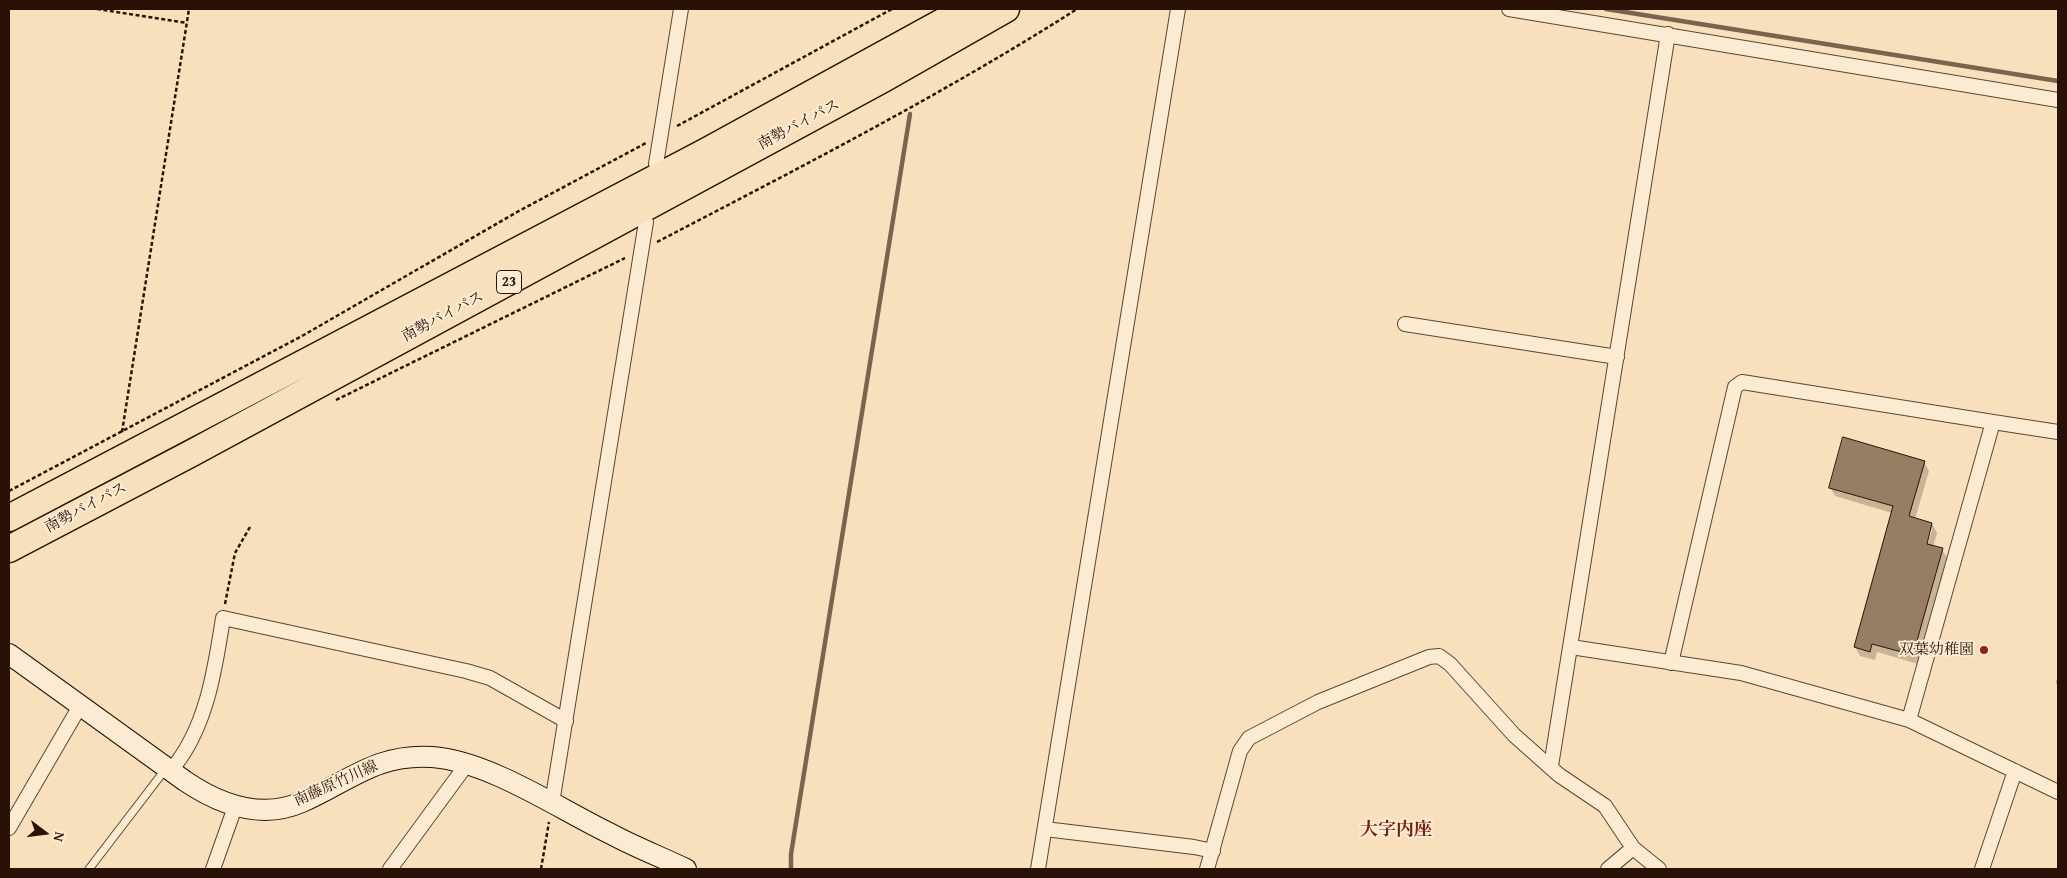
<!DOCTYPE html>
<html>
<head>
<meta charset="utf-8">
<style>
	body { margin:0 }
	#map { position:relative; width:2067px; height:878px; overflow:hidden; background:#f9e0bc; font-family:"Gentium Book Plus",serif }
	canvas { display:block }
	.frame { position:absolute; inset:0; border:10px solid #2a1105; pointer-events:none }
	.north { position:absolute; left:20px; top:808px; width:50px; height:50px; -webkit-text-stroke:4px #fbebd3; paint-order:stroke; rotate:105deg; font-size:14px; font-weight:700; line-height:20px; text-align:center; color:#2a1105 }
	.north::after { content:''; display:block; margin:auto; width:18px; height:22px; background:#2a1105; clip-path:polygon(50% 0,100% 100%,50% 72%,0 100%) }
</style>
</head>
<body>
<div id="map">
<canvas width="2067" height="878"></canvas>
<div class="frame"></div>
<div class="north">N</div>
</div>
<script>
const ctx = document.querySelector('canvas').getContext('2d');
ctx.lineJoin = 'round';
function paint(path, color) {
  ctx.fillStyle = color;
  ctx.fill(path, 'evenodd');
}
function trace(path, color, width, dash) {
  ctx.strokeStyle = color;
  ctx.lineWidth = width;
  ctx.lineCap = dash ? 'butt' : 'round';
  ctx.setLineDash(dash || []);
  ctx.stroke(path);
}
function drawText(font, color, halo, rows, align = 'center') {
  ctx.font = font + ' "Gentium Book Plus","Noto Serif JP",serif';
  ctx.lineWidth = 4;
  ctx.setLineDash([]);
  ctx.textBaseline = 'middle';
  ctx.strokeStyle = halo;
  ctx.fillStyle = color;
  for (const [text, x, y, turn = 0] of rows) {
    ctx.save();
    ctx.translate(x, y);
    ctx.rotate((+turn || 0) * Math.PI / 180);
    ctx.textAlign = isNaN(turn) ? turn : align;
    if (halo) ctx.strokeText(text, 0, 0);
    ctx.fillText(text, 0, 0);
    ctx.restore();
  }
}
paint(new Path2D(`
	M1924,462L1929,471L1915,519L1932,524L1937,533L1933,547L1942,549L1947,558L1918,664L1877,652L1875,660L1860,656L1855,647L1892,513L1835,496L1830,487ZM1929,529H1932L1926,550L1924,549Z`), '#0003');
trace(new Path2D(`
	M1606,9L2058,81
	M791,869V854L910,114`), '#7c634e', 4.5);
const building = new Path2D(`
	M1843,437L1925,461L1909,516L1932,523L1927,544L1943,548L1913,655L1872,644L1870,652L1854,647L1893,506L1829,488Z`);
paint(building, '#967d64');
trace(building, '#2a1105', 1);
const lane = new Path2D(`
	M89,869L161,775L168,772`);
const street = new Path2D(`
	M1509,9L2058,100
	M656,164L681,9
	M1405,324L1617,357
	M1571,647L1741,673L1909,720L2058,792
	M1671,663L1735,387L1742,382L1993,422
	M1909,720L1993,422L2058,432
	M1551,766L1668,34
	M171,770C206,730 215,670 223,618L466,671L490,678L566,721
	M552,803L646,222
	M9,828L80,706
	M1045,829L1194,847L1213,851
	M213,869L235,807
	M390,869L467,764
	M1038,869L1178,9
	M1207,869L1240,751L1249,738L1318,702L1429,657L1439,656L1450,664L1514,735L1559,775L1605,806L1633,848L1659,869
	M1608,869L1633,848
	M1982,869L2015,771`);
const secondary = new Path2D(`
	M9,654L185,781C219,804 261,820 302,802C348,782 377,753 432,757C489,761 559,809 611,834C635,847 661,857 686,869`);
const highway = new Path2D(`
	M9,518L707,151L966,9
	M9,549L192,453L883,79L1006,9`);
trace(lane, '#5e4533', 9);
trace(street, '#5e4533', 16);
trace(secondary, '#2a1105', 22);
trace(highway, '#2a1105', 29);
trace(new Path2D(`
	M97,9L187,23
	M677,126L892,9
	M657,242C799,168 942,95 1077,9
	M336,400L625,258
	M122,432L189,9
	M9,491L302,336L517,212L646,143
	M225,604L235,553L250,527
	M2058,680V686
	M541,869L549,822`), '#2a1105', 2.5, [4, 2.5]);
trace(lane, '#fbebd3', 7);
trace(street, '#fbebd3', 14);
trace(secondary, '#fbebd3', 20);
trace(highway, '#f9e0bc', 26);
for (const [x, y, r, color] of [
	[1984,650,5,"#8f2418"]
]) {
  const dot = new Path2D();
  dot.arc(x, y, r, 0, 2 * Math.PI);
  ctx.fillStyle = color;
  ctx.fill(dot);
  trace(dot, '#fbebd3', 2);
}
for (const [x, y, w] of [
	[509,282,25]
]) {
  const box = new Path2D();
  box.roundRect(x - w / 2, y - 11.5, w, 23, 4);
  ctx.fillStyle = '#fbebd3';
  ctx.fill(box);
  trace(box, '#2a1105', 1);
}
drawText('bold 14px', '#2a1105', null, [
	["23",509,282]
]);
drawText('15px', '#2a1105', '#fbebd3', [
	["南勢バイパス",799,125,-28],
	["南勢バイパス",443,317,-28],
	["南勢バイパス",86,508,-28],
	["南藤原竹川線",336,784,-24]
]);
drawText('15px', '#2a1105', '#fbebd3', [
	["双葉幼稚園",1974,650]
], 'right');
drawText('bold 18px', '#7a1f14', '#fbebd3', [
	["大字内座",1396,830]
]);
</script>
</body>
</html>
